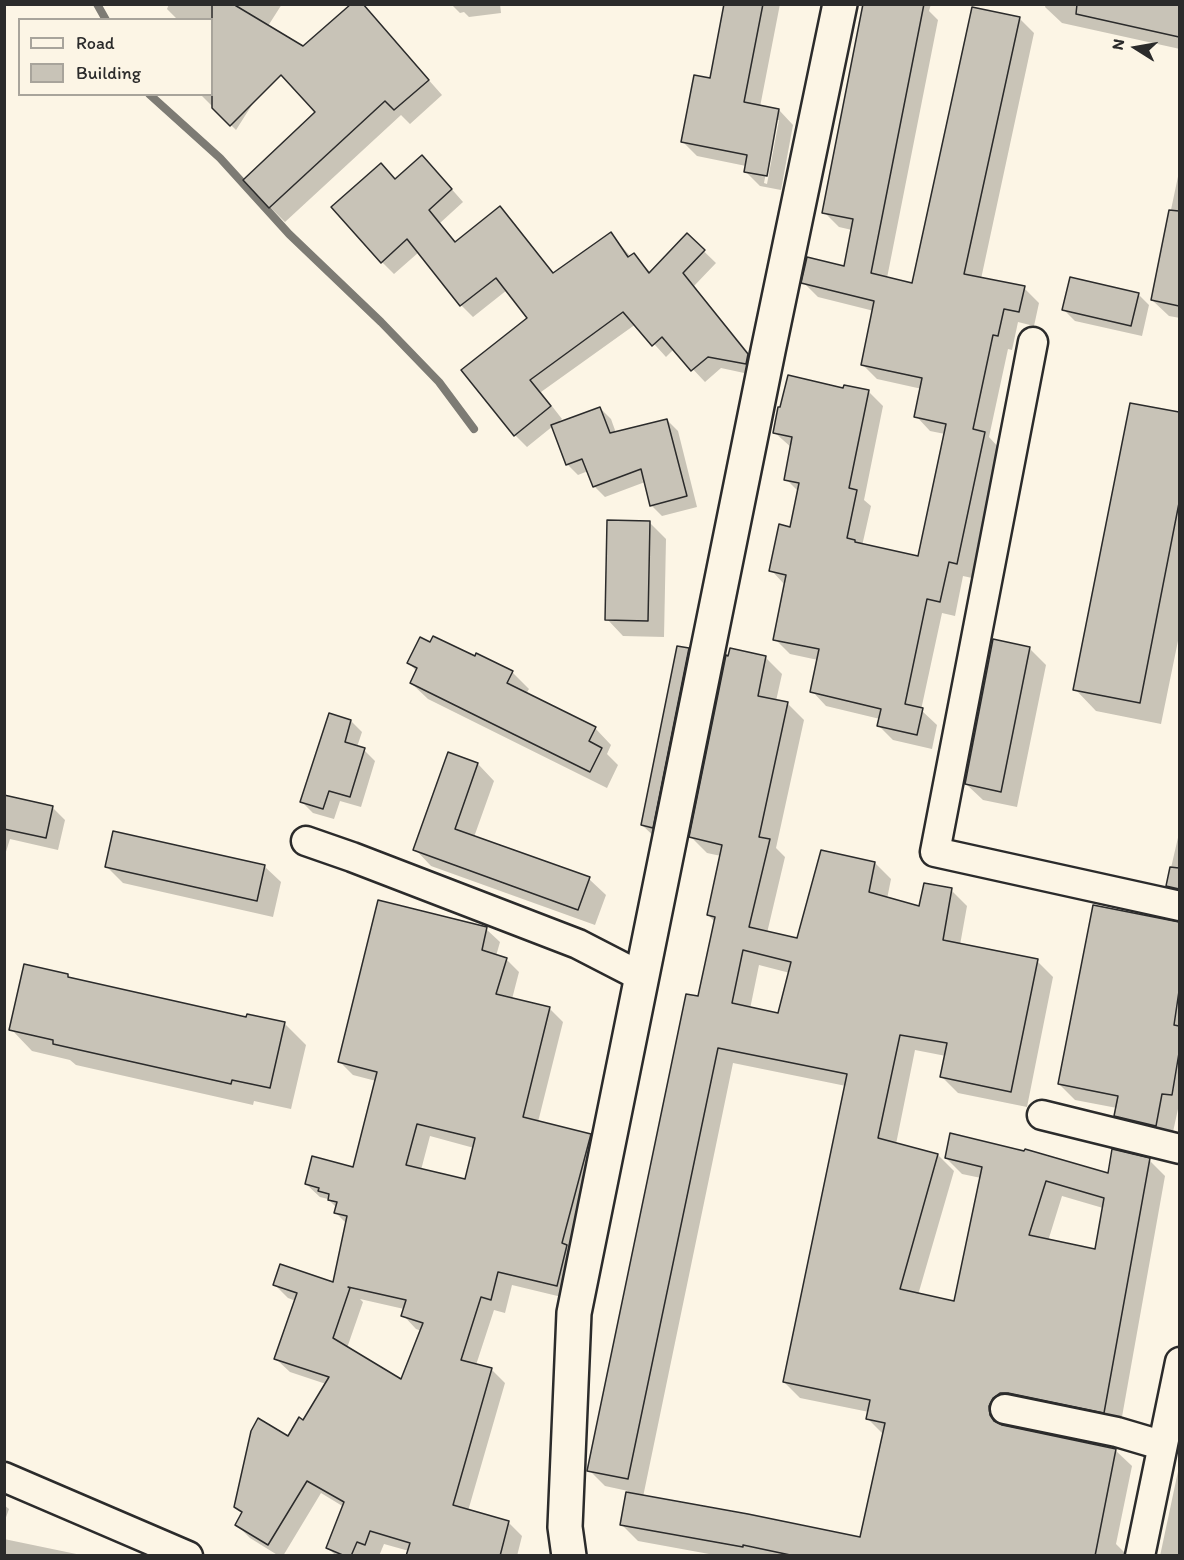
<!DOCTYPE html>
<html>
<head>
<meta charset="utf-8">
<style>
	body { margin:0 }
	#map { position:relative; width:1184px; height:1560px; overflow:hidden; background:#fcf5e5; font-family:Itim,sans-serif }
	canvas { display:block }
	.frame { position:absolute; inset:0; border:6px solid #2b2b2b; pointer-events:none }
	.legend { position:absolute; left:18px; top:18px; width:195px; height:78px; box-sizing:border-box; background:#fcf5e5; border:2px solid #a8a49b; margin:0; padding:8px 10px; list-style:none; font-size:18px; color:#2b2b2b }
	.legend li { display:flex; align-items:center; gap:12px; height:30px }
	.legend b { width:30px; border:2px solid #a8a49b }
	.north { position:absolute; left:1106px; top:18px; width:60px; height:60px; -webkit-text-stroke:4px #fcf5e5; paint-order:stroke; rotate:281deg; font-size:16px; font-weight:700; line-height:24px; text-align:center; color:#2b2b2b }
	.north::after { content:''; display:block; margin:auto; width:21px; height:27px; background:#2b2b2b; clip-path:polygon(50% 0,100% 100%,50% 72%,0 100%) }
</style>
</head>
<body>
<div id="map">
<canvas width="1184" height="1560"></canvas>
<div class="frame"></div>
<ul class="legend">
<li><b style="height:8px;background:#fcf5e5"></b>Road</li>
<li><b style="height:16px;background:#c8c3b7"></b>Building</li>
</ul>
<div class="north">N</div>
</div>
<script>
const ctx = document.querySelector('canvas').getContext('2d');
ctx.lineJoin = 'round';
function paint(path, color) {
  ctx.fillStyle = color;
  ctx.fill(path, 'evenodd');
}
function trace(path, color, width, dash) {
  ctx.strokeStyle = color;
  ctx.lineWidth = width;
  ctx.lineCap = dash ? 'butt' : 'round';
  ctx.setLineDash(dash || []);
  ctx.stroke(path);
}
paint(new Path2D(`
	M169,4H282L268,26L290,45L236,130L200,94H212V20H178L167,9Z
	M451,4H500L501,13L469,17L464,12L460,13Z
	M725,4H780L760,107L779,110L793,125L781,190L760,186L745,171L746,166L697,156L683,142L711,80ZM776,120H779L767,184L764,183Z
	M865,4H931L929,11L938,20L887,278L914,284L1019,18L1034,33L981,279L1024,288L1039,303L1034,326L1018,322L1012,350L1008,349L989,437L999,448L972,578L963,576L955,616L942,613L921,710L937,725L932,749L893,740L878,725L880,719L826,706L812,691L818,660L790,654L775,639L785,585L771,570L792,528L799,492L786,479L792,448L774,432L844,390L868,391L883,406L864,500L871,506L862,546L919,558L945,434L930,431L916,416L922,389L877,379L862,364L874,311L818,297L803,282L845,268L852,230L839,227L824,212Z
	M1046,4H1180V49L1062,23L1045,7Z
	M372,16L442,95L410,124L401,115L285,222L270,207L317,112Z
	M1180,167V318L1169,316L1152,300Z
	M434,169L463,202L440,223L456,242L500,208L512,220L554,274L611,234L631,257L634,255L651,273L687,235L716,263L694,286L760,367L758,376L721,368L705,382L674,349L666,357L636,324L541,392L562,419L555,425L600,408L611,419L616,433L667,420L678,431L697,507L662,516L651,505L645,482L605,497L594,486L588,471L578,475L567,464L553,426L527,447L515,435L530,318L507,290L473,317L461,305L419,252L394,274L382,262L396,181Z
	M1138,294L1149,305L1142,336L1075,321L1064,310Z
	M1131,404L1180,414V631L1161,724L1096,711L1075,689Z
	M650,523L666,539L664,637L623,636L607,619Z
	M1029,648L1046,665L1017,807L983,800L966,784Z
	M688,650L705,666L659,841L642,825Z
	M477,655L512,672L529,689L526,694L595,728L611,745L607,754L618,765L607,788L428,699L411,683L417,672L409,663L475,658Z
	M765,657L782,674L776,701L788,704L804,720L776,848L785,857L767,933L798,940L875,863L891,879L887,899L921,908L951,890L967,906L960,945L1037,961L1053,977L1027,1107L958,1093L942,1077L946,1056L915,1050L896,1144L938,1155L954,1171L918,1295L955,1303L981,1178L962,1174L946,1158L1109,1175L1149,1160L1165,1176L1120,1428L1004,1423L1005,1427L1115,1450L1132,1466L1116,1544L1128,1556H720L638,1541L622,1525L628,1491L605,1486L589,1470L715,922L708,915L721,856L707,853L691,837ZM759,965L790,973L779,1015L750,1009ZM733,1063L846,1086L784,1382L800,1398L869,1412L867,1418L884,1435L861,1539L643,1497ZM1062,1196L1103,1208L1096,1251L1048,1241Z
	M351,721L362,732L357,747L364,750L375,761L361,807L340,801L334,819L313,813L302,802Z
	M478,764L494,781L474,837L589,879L606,895L595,925L431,866L415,849Z
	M4,797L52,807L65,820L58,850L10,839L4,858Z
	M1180,829V898L1167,885Z
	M264,866L281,882L273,917L123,883L107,867Z
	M1177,924H1180V1109H1178L1171,1141L1132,1131L1116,1115L1117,1108L1075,1100L1059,1084Z
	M486,929L500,942L496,956L506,959L519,972L512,999L549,1008L563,1022L538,1122L590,1136L603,1149L570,1299L512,1285L505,1313L494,1310L476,1365L491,1369L505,1383L468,1511L509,1523L522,1536L517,1556H408L409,1551L384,1544L379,1556H336L328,1548L344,1507L321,1493L283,1556H279L250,1538L237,1525L243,1514L236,1507L288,1438L303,1422L326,1384L290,1372L276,1359L296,1301L288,1298L275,1285L334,1284L347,1224L336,1213L337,1208L328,1199L320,1197L306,1184L354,1168L376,1081L353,1075L340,1062ZM430,1136L474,1148L466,1181L421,1170ZM360,1299L404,1309L403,1315L416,1329L422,1331L402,1381L347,1348L363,1302Z
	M67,975L72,979L248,1019L284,1023L306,1045L291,1109L254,1101L253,1105L76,1065L70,1060L32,1051L11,1029Z
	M1180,1462V1556H1160Z
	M4,1505L9,1509L4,1523Z
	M4,1539L86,1556H4Z`), '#0003');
trace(new Path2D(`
	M97,4L106,20
	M149,94L220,158L289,234L381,322L439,382L474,429`), '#7d7b74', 8);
const building = new Path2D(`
	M212,4H233L303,46L351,4H363L429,80L394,110L385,101L269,208L243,180L315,112L281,75L230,126L212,108Z
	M724,4H763L744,102L779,109L767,176L744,172L747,155L681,142L694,75L710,78Z
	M863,4H924L871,273L912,283L972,7L1020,17L964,274L1025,286L1019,312L1004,309L998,336L993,335L973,429L985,432L957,564L949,562L940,602L927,599L905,704L923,708L917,735L877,726L881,709L810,692L819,649L773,640L786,575L769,571L779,524L790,527L799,483L784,480L792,437L773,433L778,407H780L788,375L843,388L844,385L869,390L849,488L857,490L847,538L855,540V542L918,556L946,424L914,417L922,378L861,365L874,301L801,283L807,257L844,266L853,219L822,213Z
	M1077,4H1179V37L1076,14Z
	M422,155L452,189L429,210L455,242L500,206L553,273L611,232L628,257L634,253L649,273L687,233L705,250L683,273L748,354L746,364L708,357L691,371L662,337L652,346L623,312L530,380L551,406L514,436L461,370L527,318L496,278L460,306L407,239L381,263L331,207L381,163L395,179Z
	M1169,210L1179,211V306L1151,300Z
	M1070,277L1139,293L1131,326L1062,310Z
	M1130,403L1179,412V503L1140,703L1073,690Z
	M600,407L610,433L667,419L687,496L650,506L641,469L593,487L582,459L566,465L551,425Z
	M607,520L650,521L648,621L605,620Z
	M433,636L475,656L476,653L513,671L507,683L596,727L589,741L602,748L590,772L410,683L417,668L407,663L420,637L430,642Z
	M993,639L1030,647L1001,792L965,784Z
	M677,646L689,648L653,828L641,825Z
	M730,648L766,656L758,696L788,702L759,837L770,839L749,927L797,938L821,850L875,862L869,892L919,906L924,883L952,888L943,940L1038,959L1011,1092L940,1077L947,1043L900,1035L878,1138L938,1154L900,1289L954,1301L982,1167L945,1158L950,1133L1024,1151L1025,1149L1108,1173L1112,1149L1150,1158L1104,1413L1008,1393H1000L993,1398L989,1406L990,1415L994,1421L1002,1425L1116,1449L1095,1556H795L743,1545V1547L620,1525L626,1492L748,1514L860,1537L885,1423L866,1419L870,1400L783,1382L847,1074L718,1048L628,1479L587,1471L686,994L698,996L715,917L707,915L722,845L689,837L726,655L728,656ZM743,950L791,962L778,1013L732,1003ZM1046,1181L1104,1198L1095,1249L1029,1235Z
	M329,713L351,720L345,742L365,748L350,797L329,791L323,809L300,802Z
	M448,752L478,763L455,829L590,877L578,910L413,850Z
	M4,795L53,806L46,838L4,829Z
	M113,831L265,865L257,901L105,867Z
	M1170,867L1179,868V889L1166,886Z
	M378,900L487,927L482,950L507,958L496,994L550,1007L523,1117L591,1134L562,1243L567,1245L557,1286L498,1272L491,1300L481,1297L461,1360L492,1368L453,1505L509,1521L500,1556H406L410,1543L370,1531L365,1545L357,1542L351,1556H345L326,1548L344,1502L307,1481L268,1545L235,1525L242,1512L234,1507L251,1431L258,1418L288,1436L299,1417L303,1420L329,1377L274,1359L297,1293L273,1285L280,1264L333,1282L347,1216L334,1213L337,1202L328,1200L329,1194L318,1191L319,1188L305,1184L312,1156L353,1167L377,1072L338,1062ZM417,1124L475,1138L465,1179L406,1165ZM348,1287L406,1300L401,1316L423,1323L401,1379L333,1338L350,1288Z
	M1093,905L1179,922V991L1174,1025L1179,1026V1053L1172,1095L1162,1094L1156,1126L1114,1116L1118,1096L1058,1084Z
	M24,964L68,974V977L246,1017L247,1014L285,1022L270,1088L232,1080L231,1084L53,1044V1040L9,1030Z`);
paint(building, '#c8c3b7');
trace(building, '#2b2b2b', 1.5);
const minor = new Path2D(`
	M1033,342L935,852L1180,906
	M306,841L352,857L578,944L642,977
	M1042,1115L1180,1149
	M1005,1409L1117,1432L1161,1445
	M4,1477L188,1556
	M1140,1556L1180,1362`);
const tertiary = new Path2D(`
	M569,1556L565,1527L574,1313L768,351L840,4`);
trace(minor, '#2b2b2b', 33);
trace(tertiary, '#2b2b2b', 38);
trace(minor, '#fcf5e5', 28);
trace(tertiary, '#fcf5e5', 33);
</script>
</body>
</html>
